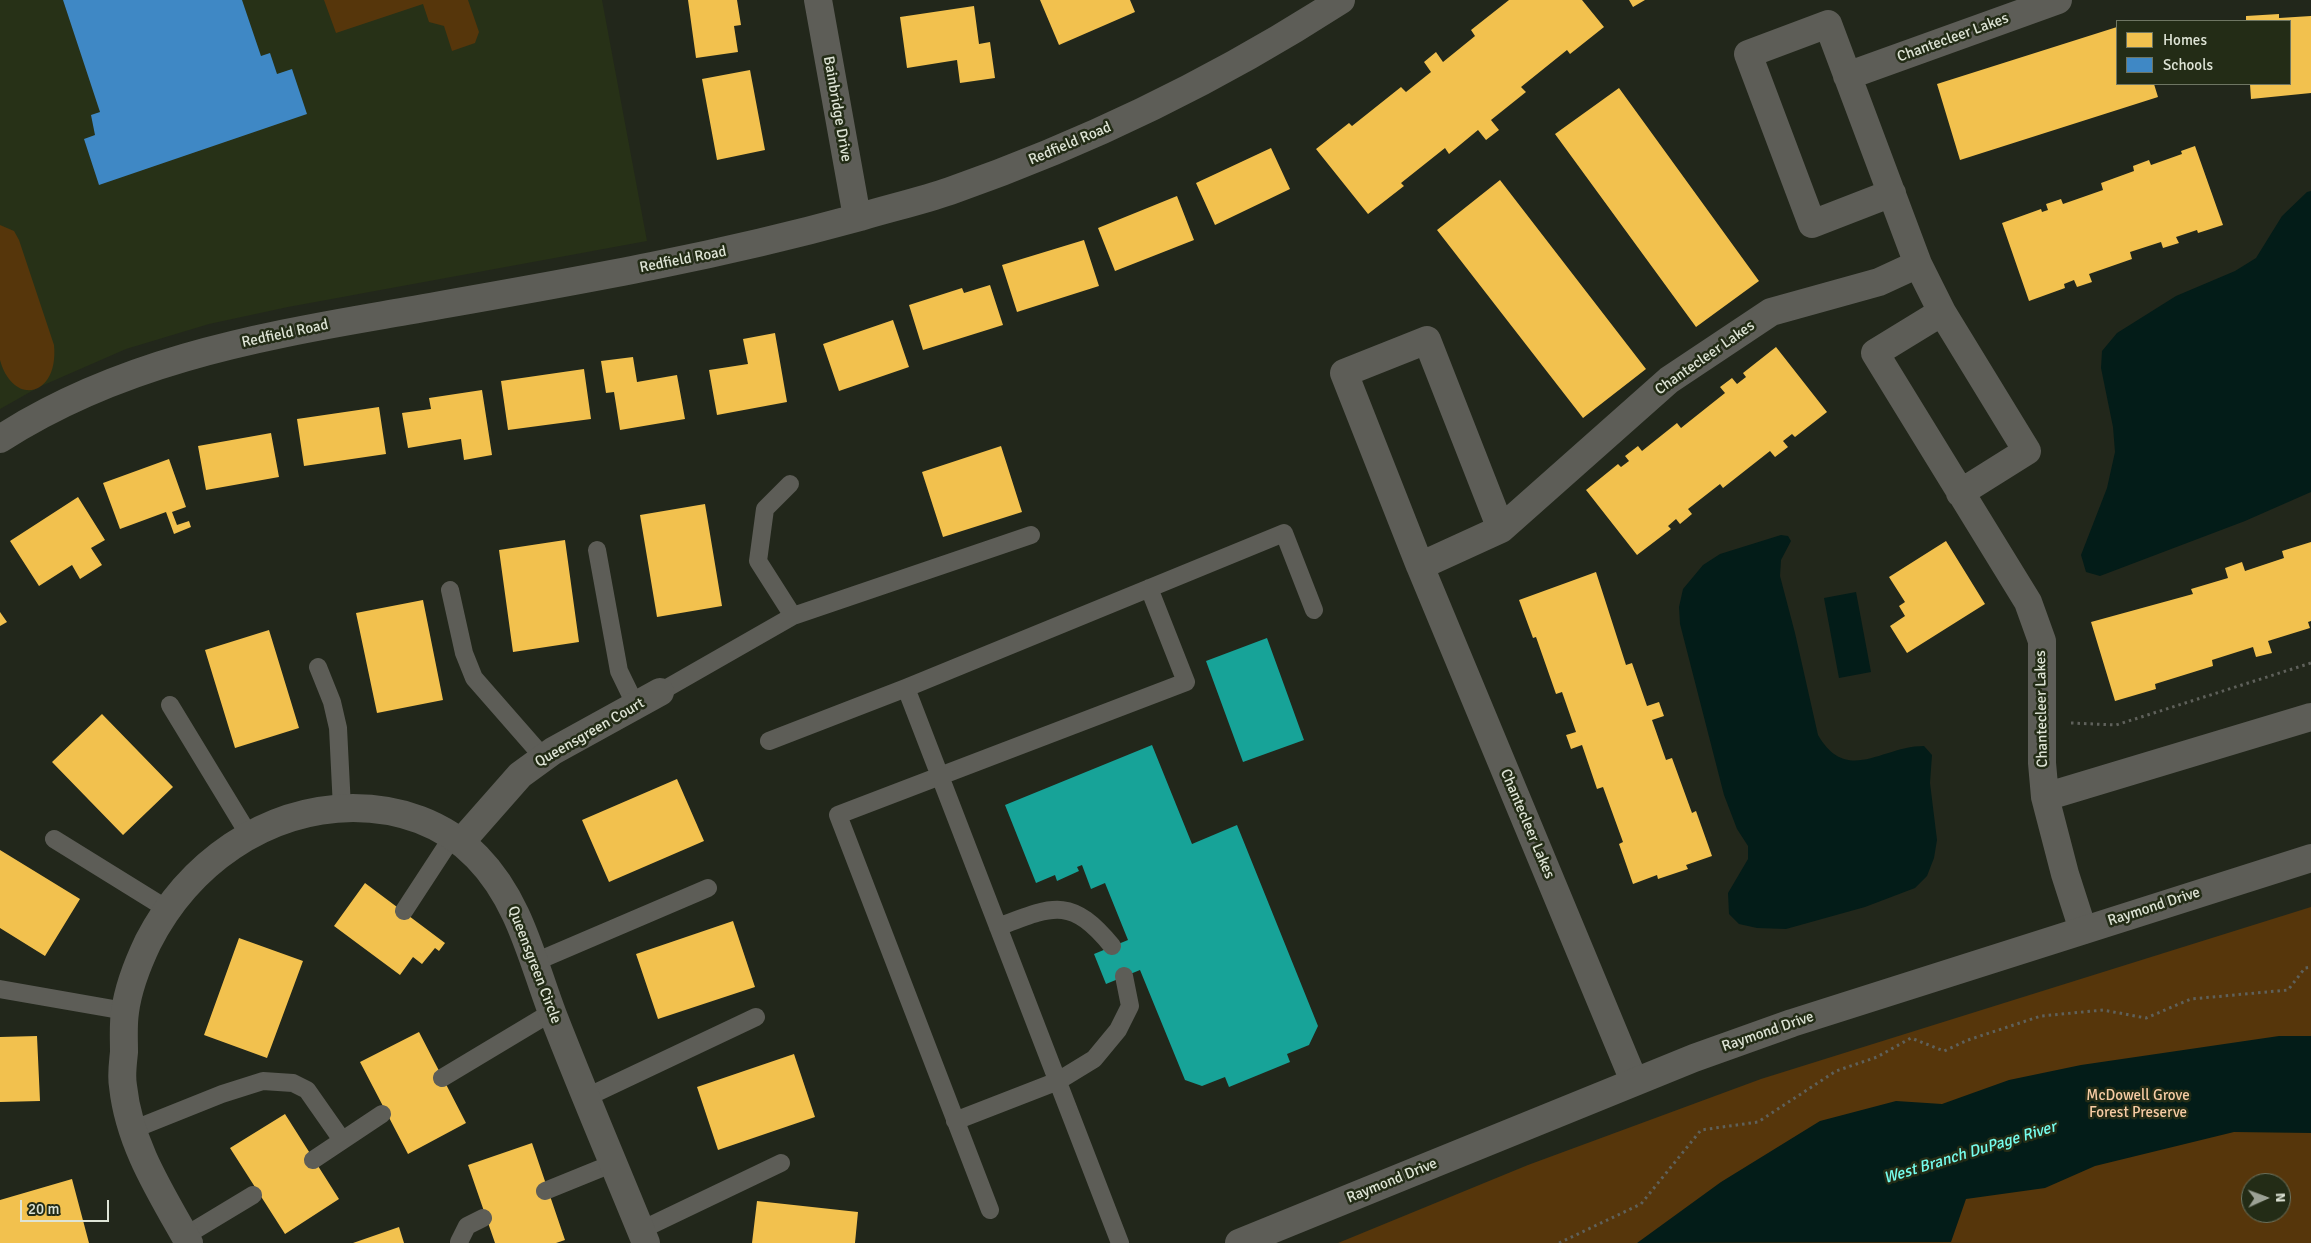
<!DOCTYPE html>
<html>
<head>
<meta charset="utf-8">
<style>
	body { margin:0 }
	#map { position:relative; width:2311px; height:1243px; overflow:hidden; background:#22271b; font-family:Signika,sans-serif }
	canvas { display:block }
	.legend { position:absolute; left:2116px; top:20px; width:175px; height:65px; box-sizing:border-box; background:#232c16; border:1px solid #6e7663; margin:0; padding:6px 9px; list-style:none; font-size:15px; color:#dee4d6 }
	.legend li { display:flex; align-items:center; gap:10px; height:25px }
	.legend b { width:25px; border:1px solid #6e7663 }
	.north { position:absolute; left:2241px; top:1173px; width:50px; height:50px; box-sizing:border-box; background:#232c16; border:1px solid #6e7663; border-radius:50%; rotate:88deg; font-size:14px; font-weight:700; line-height:20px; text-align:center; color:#dee4d6 }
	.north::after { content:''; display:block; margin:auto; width:18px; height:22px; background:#9ca295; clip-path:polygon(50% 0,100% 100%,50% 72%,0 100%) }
	.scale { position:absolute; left:20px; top:1200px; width:89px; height:22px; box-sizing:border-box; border:2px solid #dee4d6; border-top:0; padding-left:6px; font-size:15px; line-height:18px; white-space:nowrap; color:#dee4d6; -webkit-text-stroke:4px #232c16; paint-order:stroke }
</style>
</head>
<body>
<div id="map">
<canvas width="2311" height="1243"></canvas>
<ul class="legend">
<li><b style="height:14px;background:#f2c14e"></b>Homes</li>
<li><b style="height:14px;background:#3f88c5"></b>Schools</li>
</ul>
<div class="north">N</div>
<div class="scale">20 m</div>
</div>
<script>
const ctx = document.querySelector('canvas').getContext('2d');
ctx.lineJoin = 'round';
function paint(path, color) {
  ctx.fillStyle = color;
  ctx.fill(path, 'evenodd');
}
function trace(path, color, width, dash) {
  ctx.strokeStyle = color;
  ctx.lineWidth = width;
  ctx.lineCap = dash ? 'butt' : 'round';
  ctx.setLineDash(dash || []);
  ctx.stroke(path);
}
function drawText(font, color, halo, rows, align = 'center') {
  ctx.font = font + ' Signika,sans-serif';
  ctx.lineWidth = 5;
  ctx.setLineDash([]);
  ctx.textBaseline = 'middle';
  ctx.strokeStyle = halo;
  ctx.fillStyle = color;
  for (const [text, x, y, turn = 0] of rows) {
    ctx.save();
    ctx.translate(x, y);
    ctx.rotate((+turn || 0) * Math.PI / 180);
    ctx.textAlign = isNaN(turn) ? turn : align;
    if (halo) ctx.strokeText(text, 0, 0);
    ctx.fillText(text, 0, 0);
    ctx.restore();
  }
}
paint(new Path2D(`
	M0,0H602L647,241L288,307L209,324L126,349L39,387L0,409Z`), '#273117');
paint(new Path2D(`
	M324,0H468L479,32L475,43L452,51L444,26L429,22L423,4L336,33Z
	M0,225L14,231L19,240L54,345C59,397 13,407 0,360Z
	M2311,907V1243H1338L1528,1165L1761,1079ZM2251,1183H2281V1213H2251Z`), '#56360b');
paint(new Path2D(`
	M2311,191V492L2245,521L2100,576L2086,572L2081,555L2107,488L2115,452L2113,427L2101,368L2102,351L2117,333L2176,296L2235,271L2256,258L2282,216L2307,192Z
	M1781,535L1788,536L1791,541L1781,560L1780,576L1795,633L1818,735C1847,785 1882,746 1924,746L1932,755L1930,783L1937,840L1934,858L1927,876L1915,888L1865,907L1786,929L1757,928L1739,924L1729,914L1728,893L1748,859V846L1737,829L1724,795L1680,624L1679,607L1683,589L1703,565L1720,554Z
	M1856,592L1871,672L1839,678L1824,598Z
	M2279,1036H2311V1133L2234,1132L2095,1166L2045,1188L1966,1199L1951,1242L1637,1243L1721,1182L1820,1121L1896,1101L1942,1104L2009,1080L2081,1065Z`), '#031c18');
paint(new Path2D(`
	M688,0H737L741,25L734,26L738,52L696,58Z
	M1040,0H1130L1135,12L1059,45Z
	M1509,0H1582L1604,27L1570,54L1567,50L1521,87L1526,92L1491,120L1499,130L1486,140L1478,130L1449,154L1445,148L1401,183L1404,186L1368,214L1316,149L1349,123L1352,126L1401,87L1406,92L1431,72L1424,62L1436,52L1443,62L1475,36L1471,30Z
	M1629,0H1645L1633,7Z
	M974,6L979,44L990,42L995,78L960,83L957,60L907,68L900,17Z
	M2279,14V18L2311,16V93L2251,99L2250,84H2290V21H2246V16Z
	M2117,27V84H2154L2158,97L1960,160L1937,84Z
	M750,70L765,150L717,160L702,79Z
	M1619,88L1759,281L1696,327L1555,134Z
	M2195,146L2223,225L2198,233L2197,230L2176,237L2179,243L2163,248L2161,242L2130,252L2132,259L2089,274L2092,282L2077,287L2074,280L2064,284L2065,288L2029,301L2002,223L2041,209L2042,212L2048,210L2046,204L2061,199L2063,204L2103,190L2101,183L2134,171L2133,166L2149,160L2151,165L2182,154L2181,151Z
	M1271,148L1290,189L1215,225L1196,183Z
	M1500,180L1646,369L1583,418L1437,230Z
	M1177,196L1194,240L1115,271L1098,228Z
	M1084,240L1099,286L1017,312L1002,265Z
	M990,285L1003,325L923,350L909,305L962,288L964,293Z
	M893,320L909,367L839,391L823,344Z
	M775,333L787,402L717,415L709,370L748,364L743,339Z
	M1776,347L1827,412L1795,437L1792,434L1783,441L1788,447L1775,457L1770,451L1723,488L1720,484L1688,509L1692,514L1680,524L1676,519L1668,526L1671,529L1637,555L1586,490L1618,464L1621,467L1629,461L1625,456L1638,446L1642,451L1677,423L1681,428L1725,393L1720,387L1732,378L1737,384L1746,377L1743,373Z
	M633,357L637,382L677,375L685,419L620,430L614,392L606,393L601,361Z
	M584,369L591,419L508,430L501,381Z
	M482,390L492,455L464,460L461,439L408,448L402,413L431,409L429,398Z
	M379,407L386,454L304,466L297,419Z
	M271,433L279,477L206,490L198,446Z
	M1001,446L1022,512L943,537L922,472Z
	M169,459L186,507L172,512L177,525L189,521L191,527L174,534L166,512L120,529L103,483Z
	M78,497L105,540L91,548L102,565L80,579L72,565L39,586L10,541Z
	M705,504L722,606L657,617L640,515Z
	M565,540L579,642L513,652L499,550Z
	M1946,541L1985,604L1907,653L1890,626L1905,616L1899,606L1905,602L1889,577Z
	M2311,542V621L2308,622L2310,628L2268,641L2272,653L2256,657L2253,647L2212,660L2213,666L2155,684L2156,689L2115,701L2091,622L2193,594L2191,589L2228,578L2225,568L2242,562L2245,571L2284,558L2282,551Z
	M1596,572L1626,665L1632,663L1647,706L1659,702L1664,716L1652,720L1666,760L1672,758L1692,813L1696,811L1712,856L1686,865L1688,869L1658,879L1657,875L1633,884L1619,844L1623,842L1603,787L1597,789L1582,745L1571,749L1566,735L1576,732L1562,692L1556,694L1536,637L1533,638L1519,600Z
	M423,600L443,700L377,713L356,613Z
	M0,612L7,622L0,626Z
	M269,630L299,728L235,748L205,650Z
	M102,714L173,787L123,835L52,762Z
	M677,779L704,841L609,882L582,820Z
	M0,850L80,899L45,956L0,928Z
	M365,883L445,943L439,951L435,948L422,964L413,957L400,975L334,926Z
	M733,921L755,987L658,1019L636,954Z
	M239,938L303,961L267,1058L204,1035Z
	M419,1032L466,1123L408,1154L360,1062Z
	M37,1036L40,1101L0,1102V1037Z
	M794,1054L815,1117L718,1150L697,1087Z
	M285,1114L339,1199L285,1234L230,1148Z
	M532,1143L565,1240L556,1243H495L468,1165Z
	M72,1179L89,1243H0V1200Z
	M757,1201L858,1212L855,1243H752Z
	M399,1227L404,1243H353Z`), '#f2c14e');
paint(new Path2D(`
	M63,0H242L261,56L270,53L277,74L292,69L307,114L99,185L84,139L95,135L91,115L100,112Z`), '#3f88c5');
paint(new Path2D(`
	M1267,638L1304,740L1243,762L1206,661Z
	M1152,745L1192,844L1237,825L1318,1026L1309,1045L1287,1054L1290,1062L1229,1087L1225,1077L1202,1086L1185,1080L1140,970L1106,984L1094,954L1128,940L1105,883L1091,889L1082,865L1077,867L1079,871L1057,881L1055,875L1036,883L1005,805Z`), '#17a398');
trace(new Path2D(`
	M2071,723L2116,725L2311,663
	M1559,1243L1641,1204L1701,1130L1758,1122L1836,1071L1877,1057L1911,1038L1944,1051L1968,1040L2041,1016L2103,1010L2146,1018L2191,999L2288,990L2305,968L2311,967`), '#5f615b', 3, [2.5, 4]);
trace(new Path2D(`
	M790,484L765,509L758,561L793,616
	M597,550L619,671L636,706
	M450,590L464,653L474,678L544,758
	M318,667L332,702L338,728L342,808
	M906,688L1120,1243
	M660,692L793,616L1031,535
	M170,705L249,835
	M769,741L906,688L1284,533L1314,610
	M54,839L167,909
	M404,911L453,836
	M998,927C1053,906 1071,896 1112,946
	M535,962L708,888
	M0,989L125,1011
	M442,1078L552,1012
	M587,1097L756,1017
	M955,1121L1058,1081L1094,1059L1118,1030L1130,1006L1124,976
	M132,1130L222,1094L263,1081L293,1083L307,1090L342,1140
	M313,1160L382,1114
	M545,1191L614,1163
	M990,1210L838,815L1186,682L1149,588
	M641,1230L781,1163
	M185,1236L253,1195
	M459,1242L467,1226L483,1218`), '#5d5d57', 18);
trace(new Path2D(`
	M818,0L857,217
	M1847,76L2058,0
	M1892,193L1812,224L1748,54L1828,24L1918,264L1942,312L2027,451L1960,493
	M1942,312L1875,353L2028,602L2042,641V763L2045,797L2065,874L2083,930
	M0,439C116,364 250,338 384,315C474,299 563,284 652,266C722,252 791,236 860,217C890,208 921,201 950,191C1087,143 1219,79 1341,0
	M1420,566L1344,373L1427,340L1501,529
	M2045,797L2311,717
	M461,842L520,775L553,751L660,692
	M1634,1081L1420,566L1501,529L1669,380L1771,312L1879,282L1918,264
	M189,1243C161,1193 129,1144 123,1086C121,1075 123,1063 124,1052C124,1039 123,1025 125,1012C128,988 138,963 148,942C188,864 264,809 353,808C399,808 444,823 477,857C520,901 532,960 553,1015C583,1092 615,1167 646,1243`), '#5d5d57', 28);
trace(new Path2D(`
	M1239,1243L1694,1058L1792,1023L2311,858`), '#5d5d57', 28);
drawText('15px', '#dee4d6', '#232c16', [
	["Chantecleer Lakes",1953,38,-20],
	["Bainbridge Drive",837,109,80],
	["Redfield Road",1070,144,-23],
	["Redfield Road",683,260,-11],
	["Redfield Road",285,334,-12],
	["Chantecleer Lakes",1705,358,-35],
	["Chantecleer Lakes",2042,709,-91],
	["Queensgreen Court",590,733,-30],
	["Chantecleer Lakes",1527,824,67],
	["Raymond Drive",2154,907,-18],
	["Queensgreen Circle",534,965,69],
	["Raymond Drive",1768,1032,-19],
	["Raymond Drive",1392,1181,-22]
]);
drawText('15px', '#f7cca4', '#232c16', [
	["McDowell Grove",2138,1096],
	["Forest Preserve",2138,1113]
]);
drawText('italic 16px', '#76fdee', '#232c16', [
	["West Branch DuPage River",1970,1153,-17]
]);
</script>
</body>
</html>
